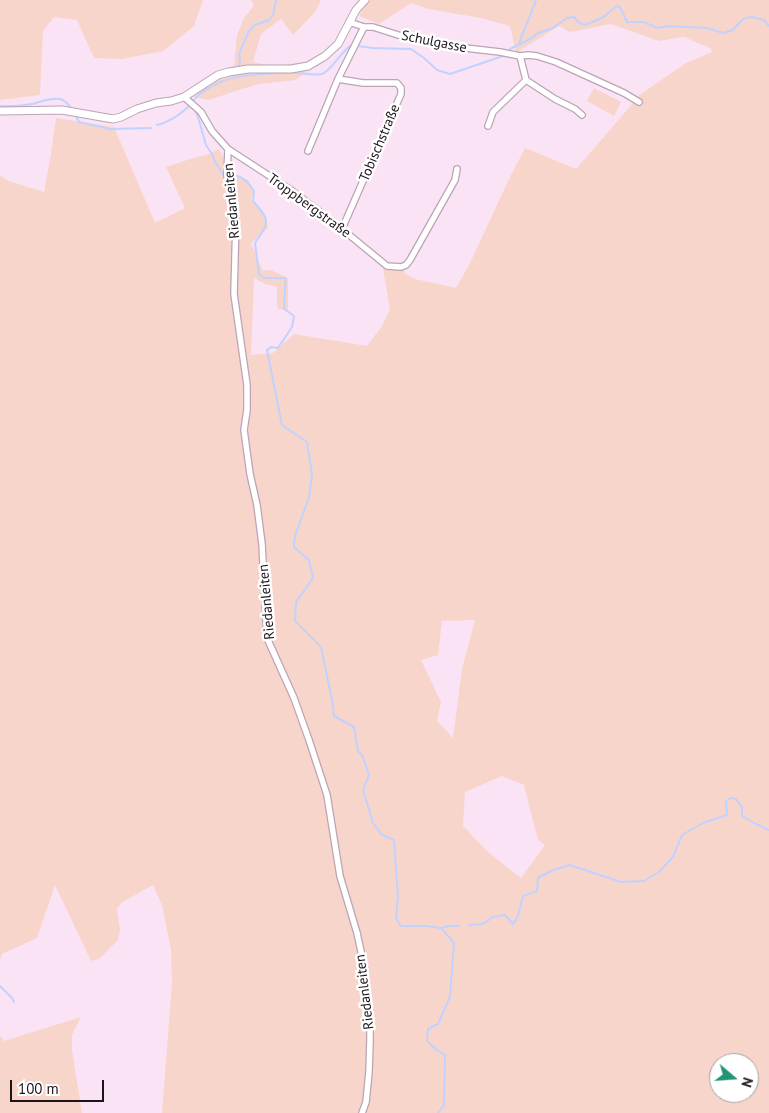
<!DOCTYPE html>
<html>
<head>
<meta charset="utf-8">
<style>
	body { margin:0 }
	#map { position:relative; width:769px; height:1113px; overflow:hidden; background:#fbe3f6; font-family:"PT Sans",sans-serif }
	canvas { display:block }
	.north { position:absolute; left:709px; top:1053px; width:50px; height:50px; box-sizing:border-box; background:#fff; border:1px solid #a4a1a4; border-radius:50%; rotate:108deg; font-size:14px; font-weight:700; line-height:20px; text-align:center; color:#1c141b }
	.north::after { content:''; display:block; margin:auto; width:18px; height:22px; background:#239476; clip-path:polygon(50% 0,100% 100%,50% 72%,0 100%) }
	.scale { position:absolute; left:10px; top:1080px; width:94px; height:22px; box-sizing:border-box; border:2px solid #1c141b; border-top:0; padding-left:6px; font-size:15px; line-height:18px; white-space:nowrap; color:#1c141b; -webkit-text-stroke:4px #fff; paint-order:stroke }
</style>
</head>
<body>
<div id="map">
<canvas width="769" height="1113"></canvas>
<div class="north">N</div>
<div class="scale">100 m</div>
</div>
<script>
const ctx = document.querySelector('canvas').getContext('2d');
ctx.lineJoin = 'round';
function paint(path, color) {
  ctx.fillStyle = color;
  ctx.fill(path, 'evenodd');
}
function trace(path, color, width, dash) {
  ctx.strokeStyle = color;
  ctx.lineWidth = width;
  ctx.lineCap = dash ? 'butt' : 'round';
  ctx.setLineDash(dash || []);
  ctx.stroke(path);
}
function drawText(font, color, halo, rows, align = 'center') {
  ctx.font = font + ' "PT Sans",sans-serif';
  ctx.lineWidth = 5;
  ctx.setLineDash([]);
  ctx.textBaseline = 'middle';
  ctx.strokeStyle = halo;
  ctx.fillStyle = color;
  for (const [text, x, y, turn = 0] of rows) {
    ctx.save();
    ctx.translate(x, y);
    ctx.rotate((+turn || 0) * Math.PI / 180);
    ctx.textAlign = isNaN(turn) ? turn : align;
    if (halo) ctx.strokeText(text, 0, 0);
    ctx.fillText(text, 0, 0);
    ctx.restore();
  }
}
paint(new Path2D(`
	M0,0H203L194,26L163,51L122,59L94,58L77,20L54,17L43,31L40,95L0,100Z
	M251,0H321L316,11L293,35L281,19L261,34L253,62L273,66L304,62L308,70L296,80L258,84L233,92L209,100L182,95L218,72L234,66L237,35L244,18L254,6Z
	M369,0H769V1113H162L172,982L171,950L162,905L153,885L121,903L117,909L120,930L118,940L99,959L91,961L55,885L37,938L2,954L0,960V175L8,181L44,192L51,154L56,118L114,127L155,223L185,208L166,167L190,159L209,154L219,149L233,175L248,180L253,191L251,200L265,214L268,228L251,243L263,271L271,270L288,278V310L278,309L277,305V287L265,284L254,278L251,355L273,353L294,334L367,346L382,326L390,309L383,269L391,270L404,269V273L415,279L456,288L469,265L509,179L525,148L576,169L641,94L686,63L712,52L710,48L684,37L659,41L611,24L570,32L559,26L516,53L510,26L481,18L428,9L411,3L379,24L359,16ZM475,620L462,669L453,738L437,721L441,702L421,660L438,655L442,621ZM502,776L524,785L538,840L545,845L521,878L488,852L463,826L465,792ZM719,1063H749V1093H719Z
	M594,88L621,102L614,116L587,101Z
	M81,1017L72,1035V1050L82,1113H0V1036L4,1041Z`), '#f8d5ca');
trace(new Path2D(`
	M519,44C524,29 531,15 536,0
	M358,46L373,48L411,49L424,58L437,70L450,74L503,56
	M510,49L532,38L538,33L553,28L567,18L574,17L579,23L585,25L604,17L608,13L617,6L620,7L627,22H643L658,28L668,26L707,28L723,33L733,30L741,21L746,18L752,17L764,20L769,26
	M238,69L240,60L239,54L249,31L255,25L269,20L273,15L276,0
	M0,106C11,107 21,106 32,104C41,102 50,97 60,99C65,100 69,105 72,109
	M195,110L198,117L206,145L212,154L215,162L223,174H224
	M76,116L79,122L110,129L151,128
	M157,125C167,123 179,115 187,108C191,104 195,98 200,94C206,89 216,84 223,81C237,75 279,72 295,73C304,73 313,76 322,74C331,71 341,51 352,45
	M229,174C242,176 247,180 254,191L253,201C271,221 269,222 255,243L259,274L264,278H285C286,288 284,298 284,309L294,316L292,327L278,348L271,347L267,350L282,425L307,442L312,474L309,498L295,536L294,547L309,560L313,578L296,602L295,621L321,647L332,700L334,716L354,727L358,751L363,757L369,775L363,790L373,823L382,835L394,840L398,897L396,918L401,926H427L441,928L454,943L450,997L438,1024L428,1029L427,1041L437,1050L445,1055L444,1105L438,1113
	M469,925L483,924L493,917L505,915L513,924L518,916L523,896L537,891L538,878L553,870L570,865L621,882L644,881L659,872L673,857L682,835L703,823L727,815L726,801L731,798L736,799L742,807V816L754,823L769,830
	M441,928L449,926H459
	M0,986L12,998L14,1002`), '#c0d2ff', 2);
const minor = new Path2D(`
	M349,22L364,27H373L414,40L439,45L500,52L520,56L528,55L537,56L556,62L624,93L639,102
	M526,80L555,99L575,109L582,115
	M184,97L201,112L212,131L228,149L291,190L342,229L387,266L401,267L406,265L410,260L455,180L457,169
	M488,126L493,112L526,80L520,56
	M228,149L227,176L236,219L234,294L247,385V410L244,430L250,474L257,505L262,544L267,638L294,698L309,740L327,795L340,876L357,933L364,965L370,1016V1041L369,1072L366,1102L362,1113
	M308,151L338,79
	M342,229L401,94V88L397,83H363L338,79L364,27`);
const tertiary = new Path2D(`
	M0,111L62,110L113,119L121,117L137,109L156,103L171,101L184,97L218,75L229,72L248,69H291L308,66L325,56L338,44L356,10L365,0`);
trace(minor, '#baa4b6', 8);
trace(tertiary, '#baa4b6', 9);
trace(minor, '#fff', 5.5);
trace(tertiary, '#fff', 7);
drawText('14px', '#1c141b', '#fff', [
	["Schulgasse",434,42,11],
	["Tobischstraße",380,143,-67],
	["Riedanleiten",232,201,-95],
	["Troppbergstraße",309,206,36],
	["Riedanleiten",267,602,-95],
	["Riedanleiten",365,992,-97]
]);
</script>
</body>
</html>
